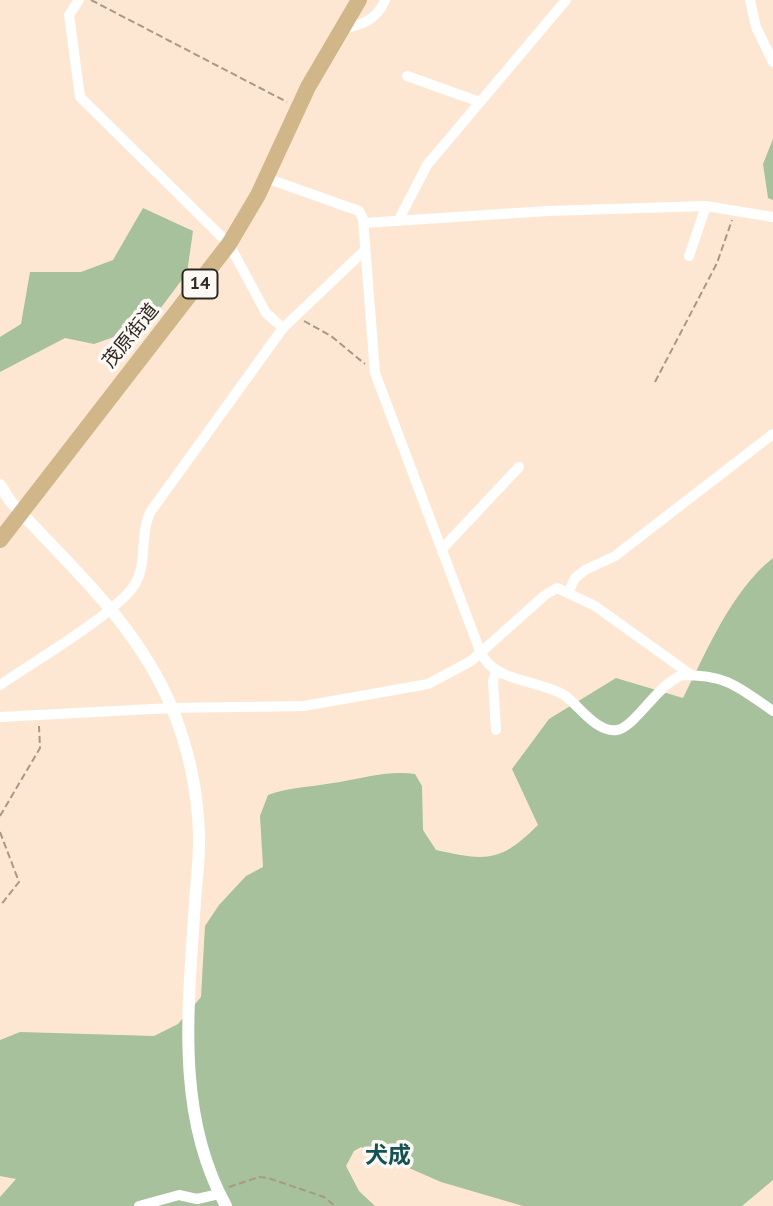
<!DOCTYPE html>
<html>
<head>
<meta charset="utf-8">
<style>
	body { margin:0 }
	canvas { display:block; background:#fde7d2 }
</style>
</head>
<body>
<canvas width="773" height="1206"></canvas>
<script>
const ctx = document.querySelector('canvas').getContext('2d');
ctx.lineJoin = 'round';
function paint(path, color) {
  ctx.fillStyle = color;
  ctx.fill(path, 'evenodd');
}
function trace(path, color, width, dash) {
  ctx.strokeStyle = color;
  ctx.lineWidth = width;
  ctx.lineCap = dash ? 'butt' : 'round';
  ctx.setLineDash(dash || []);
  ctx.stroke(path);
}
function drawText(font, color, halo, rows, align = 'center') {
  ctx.font = font + ' "PT Sans","Noto Sans JP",sans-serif';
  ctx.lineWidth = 7;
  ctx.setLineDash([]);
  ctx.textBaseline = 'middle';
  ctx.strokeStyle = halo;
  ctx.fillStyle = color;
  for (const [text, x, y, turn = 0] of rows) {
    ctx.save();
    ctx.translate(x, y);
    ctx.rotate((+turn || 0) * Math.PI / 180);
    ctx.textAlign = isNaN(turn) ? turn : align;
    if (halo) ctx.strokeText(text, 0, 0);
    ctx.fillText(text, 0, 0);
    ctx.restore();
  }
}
paint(new Path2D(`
	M773,139V200L768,198L763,164Z
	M143,208L193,231L187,273L148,325L94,344L65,338L0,372V337L21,324L30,272H81L113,260Z
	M773,558V1180L742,1206H523L441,1182L361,1147L354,1151L346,1166L359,1191L375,1206H0V1197L16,1179L0,1176V1040L20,1032L154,1036L178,1024L201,997L205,926L219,905L246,876L263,867L260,816L268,795C290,787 311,787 333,783C360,779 388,770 415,774L422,786L423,830L436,850C486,861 500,863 538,825L512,769L549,719L616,678L683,698C707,651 731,591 773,558Z`), '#a6c19b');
trace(new Path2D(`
	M91,0L287,102
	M304,321L331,336L365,364
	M655,382L717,263L732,220
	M0,816L40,748L39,726
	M0,832L19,882L0,906
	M229,1187L259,1177L268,1178L324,1197L335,1206`), '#a79888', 2, [7, 3.5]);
trace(new Path2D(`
	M79,0L69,15L80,97L229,244L266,313L283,328
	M750,0L756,27L773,62
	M342,29C362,25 377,20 385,0
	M407,76L480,102
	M266,178L359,211L363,219L375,373L480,651C493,683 538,679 564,695C579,705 596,733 617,730C634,728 657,685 682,675C727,675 737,686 773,711
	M398,221L427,165L566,0
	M364,223L547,211L706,206L773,217
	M689,256L706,206
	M442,549L519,467
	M569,591L575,578L585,570L615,556L773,434
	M0,685C30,664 119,612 135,584C148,563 139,533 151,511L283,328L364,251
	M0,717L171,708L304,706L428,684L471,661L545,595L557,588L595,606L690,674
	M496,730L493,681L496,671
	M139,1206L179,1195L197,1199L219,1194`), '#fff', 10);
trace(new Path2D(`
	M0,485L10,501C70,566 137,624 172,708C188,747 197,789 199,831C200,854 197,877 195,900C189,1003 174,1112 226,1206`), '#fff', 12);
trace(new Path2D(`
	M0,540L229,244L258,195L308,87L359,0`), '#d1b689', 16);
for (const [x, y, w] of [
	[200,284,35]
]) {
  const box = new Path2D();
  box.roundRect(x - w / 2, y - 14.5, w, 29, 5);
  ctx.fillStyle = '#fcf8f4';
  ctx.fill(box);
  trace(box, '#2f2820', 2);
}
drawText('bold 18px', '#2f2820', null, [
	["14",200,284]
]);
drawText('19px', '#2f2820', '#fcf8f4', [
	["茂原街道",131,336,-51]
]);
drawText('bold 23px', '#145254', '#fcf8f4', [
	["犬成",388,1156]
]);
</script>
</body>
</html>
